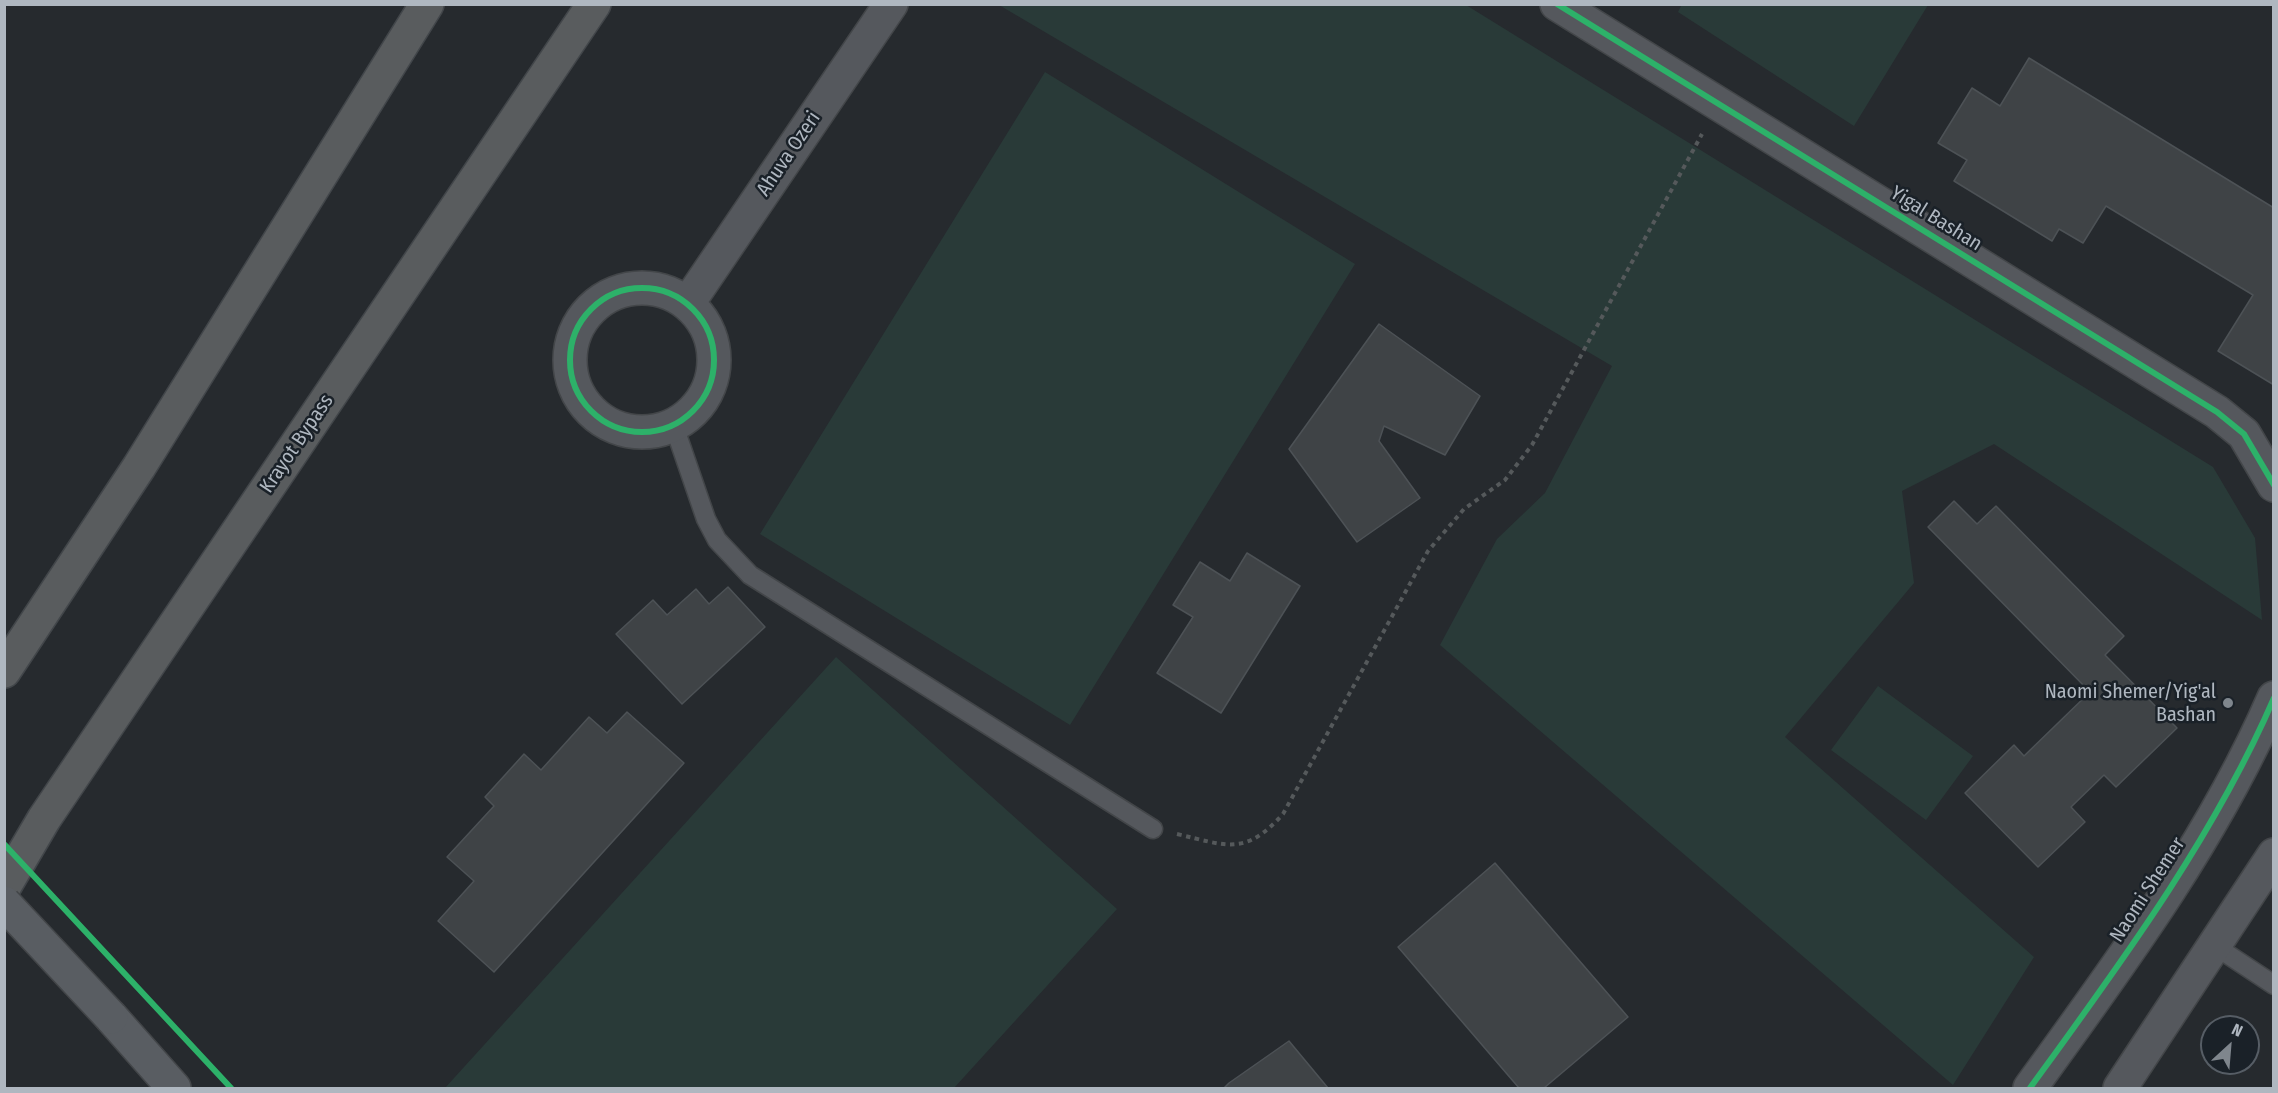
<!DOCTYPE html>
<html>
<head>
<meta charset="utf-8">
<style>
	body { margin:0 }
	#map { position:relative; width:2278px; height:1093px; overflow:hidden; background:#262a2e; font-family:"Fira Sans Condensed",sans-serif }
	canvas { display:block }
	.frame { position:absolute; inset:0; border:6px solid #afb7c0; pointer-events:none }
	.north { position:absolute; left:2200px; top:1015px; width:60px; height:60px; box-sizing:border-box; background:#1a2128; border:2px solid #565d65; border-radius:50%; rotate:26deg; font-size:16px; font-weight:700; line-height:24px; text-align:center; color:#afb7c0 }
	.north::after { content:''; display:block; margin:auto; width:21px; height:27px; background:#7f868d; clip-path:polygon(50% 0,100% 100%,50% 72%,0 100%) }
</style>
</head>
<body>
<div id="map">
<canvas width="2278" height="1093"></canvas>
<div class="frame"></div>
<div class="north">N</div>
</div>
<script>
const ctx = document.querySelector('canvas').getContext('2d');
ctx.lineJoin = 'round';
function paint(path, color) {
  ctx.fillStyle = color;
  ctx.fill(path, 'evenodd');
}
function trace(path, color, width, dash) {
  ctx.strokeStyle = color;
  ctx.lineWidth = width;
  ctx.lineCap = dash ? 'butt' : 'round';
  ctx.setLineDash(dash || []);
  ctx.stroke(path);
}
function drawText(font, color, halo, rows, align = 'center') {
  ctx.font = font + ' "Fira Sans Condensed",sans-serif';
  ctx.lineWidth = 5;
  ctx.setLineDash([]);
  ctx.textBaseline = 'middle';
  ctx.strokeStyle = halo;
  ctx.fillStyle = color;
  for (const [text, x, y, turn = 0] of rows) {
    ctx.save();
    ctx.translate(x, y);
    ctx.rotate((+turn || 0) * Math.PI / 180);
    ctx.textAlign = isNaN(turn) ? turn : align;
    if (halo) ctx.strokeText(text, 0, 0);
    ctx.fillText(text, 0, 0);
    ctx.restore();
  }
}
paint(new Path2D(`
	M1682,4H1928V5L1854,126L1678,12Z
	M999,5H1466L2213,467L2255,538L2262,620L1994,444L1902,491L1914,583L1785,737L2034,957L1953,1085L1440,645L1497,539L1545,493L1612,366Z
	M1045,72L1355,264L1070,725L760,534Z
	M836,657L1117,909L954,1088H445Z
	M1878,686L1973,756L1926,820L1831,750Z`), '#293a38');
const building = new Path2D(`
	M2029,58L2274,208V385L2218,351L2253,295L2106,206L2083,243L2059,229L2052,241L1954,181L1967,160L1938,143L1972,88L2000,106Z
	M1379,324L1480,396L1445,455L1384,426L1379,441L1420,498L1357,542L1289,449Z
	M1954,501L1977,524L1996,506L2124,636L2105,655L2177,728L2116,787L2104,775L2071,807L2085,822L2038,867L1965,793L2014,745L2024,756L2090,692L1928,527Z
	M1247,553L1300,586L1221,713L1157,673L1193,617L1173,605L1200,562L1230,581Z
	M728,587L765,627L682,704L616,634L653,600L667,615L696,589L709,604Z
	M627,712L684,763L494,972L438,921L474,881L447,857L494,806L485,797L524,754L541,770L589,717L607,733Z
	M1495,863L1628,1017L1544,1088H1519L1398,947Z
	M1289,1041L1328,1088H1224L1229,1083Z`);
paint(building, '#3f4346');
trace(building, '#4d5256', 1.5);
const service = new Path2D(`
	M674,426L706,519L717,540L750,575L1153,829
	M2215,946L2274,985`);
const minor = new Path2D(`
	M1557,4L2217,412L2244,434L2274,485
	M570 360a72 72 0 1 1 144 0a72 72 0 1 1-144 0Z
	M688,303L891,4
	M2030,1088C2120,964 2213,839 2274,698
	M2120,1088L2274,855`);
const secondary = new Path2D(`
	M111,1017L174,1088`);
const motorway = new Path2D(`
	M4,671L139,467L427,4
	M4,887L44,819L594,4`);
trace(service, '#434649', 21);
trace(minor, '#434649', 36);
trace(secondary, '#434649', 36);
trace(motorway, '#42464a', 36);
trace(new Path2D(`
	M1177,834C1228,846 1245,856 1283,814L1428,551L1464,509L1505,480L1532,445L1702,134`), '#55595b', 4, [4.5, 4.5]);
trace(service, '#55585d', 18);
trace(minor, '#55585d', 33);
trace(secondary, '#595d62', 33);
trace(motorway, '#595c5e', 33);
const secondaryBridge = new Path2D(`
	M4,903L111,1017`);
trace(secondaryBridge, '#434649', 36, []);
trace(secondaryBridge, '#595d62', 33);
trace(new Path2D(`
	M1557,4L2217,412L2244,434L2274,485
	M570 360a72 72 0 1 1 144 0a72 72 0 1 1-144 0Z
	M4,844L231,1088
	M2030,1088C2120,964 2213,839 2274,698`), '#2db169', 6);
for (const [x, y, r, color] of [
	[2228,703,6,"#7f868d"]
]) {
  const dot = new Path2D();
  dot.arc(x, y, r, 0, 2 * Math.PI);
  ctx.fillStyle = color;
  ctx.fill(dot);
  trace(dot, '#1a2128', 2);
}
drawText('20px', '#afb7c0', '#1a2128', [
	["Ahuva Ozeri",789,154,-56],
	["Yigal Bashan",1936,219,32],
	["Krayot Bypass",297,444,-56],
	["Naomi Shemer",2148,890,-57]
]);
drawText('20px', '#afb7c0', '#1a2128', [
	["Naomi Shemer/Yig'al",2216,692],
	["Bashan",2216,715]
], 'right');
</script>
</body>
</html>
